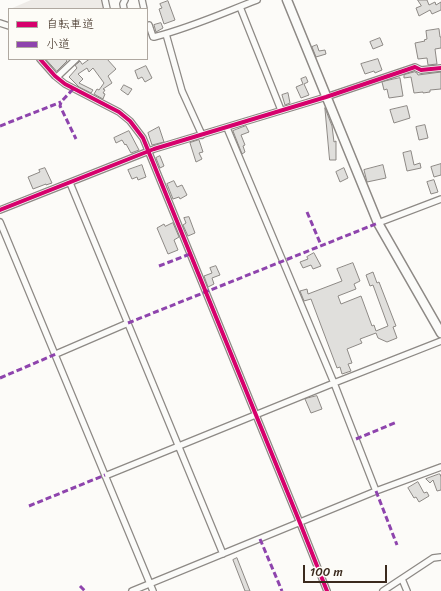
<!DOCTYPE html>
<html>
<head>
<meta charset="utf-8">
<style>
	body { margin:0 }
	#map { position:relative; width:441px; height:591px; overflow:hidden; background:#fcfbf8; font-family:Sriracha,"Klee One",sans-serif }
	canvas { display:block }
	.legend { position:absolute; left:8px; top:8px; width:140px; height:52px; box-sizing:border-box; background:#fdfcf7; border:1px solid #afa8a0; margin:0; padding:5px 7px; list-style:none; font-size:12px; color:#3b2a1e }
	.legend li { display:flex; align-items:center; gap:8px; height:20px }
	.legend b { width:20px; border:1px solid #afa8a0 }
	.scale { position:absolute; left:303px; top:565px; width:84px; height:18px; box-sizing:border-box; border:2px solid #3b2a1e; border-top:0; padding-left:5px; font-size:12px; line-height:14px; white-space:nowrap; color:#3b2a1e; -webkit-text-stroke:3px #fdfcf7; paint-order:stroke }
</style>
</head>
<body>
<div id="map">
<canvas width="441" height="591"></canvas>
<ul class="legend">
<li><b style="height:5px;background:#d6006c"></b>自転車道</li>
<li><b style="height:5px;background:#8e44ad"></b>小道</li>
</ul>
<div class="scale">100 m</div>
</div>
<script>
const ctx = document.querySelector('canvas').getContext('2d');
ctx.lineJoin = 'round';
function paint(path, color) {
  ctx.fillStyle = color;
  ctx.fill(path, 'evenodd');
}
function trace(path, color, width, dash) {
  ctx.strokeStyle = color;
  ctx.lineWidth = width;
  ctx.lineCap = dash ? 'butt' : 'round';
  ctx.setLineDash(dash || []);
  ctx.stroke(path);
}
paint(new Path2D(`
	M31,0H102L104,9H10Z`), '#eeebe7');
const building = new Path2D(`
	M418,0H427L429,5L435,2L436,5L441,2V10L432,14L430,10L419,16L416,8L421,6Z
	M168,1L175,20L164,24L159,9L162,8L160,4Z
	M161,23L163,28L156,32L154,25Z
	M439,29L440,37H441V48L435,49L437,64L428,65L427,58L418,59L415,43L425,41L424,40L427,39L426,31Z
	M380,38L383,45L373,49L370,42Z
	M317,45L319,51L325,50L326,54L316,57L312,47Z
	M46,59H66L67,61L57,71Z
	M90,59H107L116,69L108,76L112,83L103,89L105,90L103,93L105,94L103,99L94,94L97,89L99,90L104,83L93,68L89,72L87,68L78,74L83,79L79,83L93,90L91,93L79,87L69,77L77,68L75,65L78,63L80,61L82,64Z
	M378,59L382,70L375,73L374,71L365,74L361,64Z
	M146,66L152,78L145,82L142,77L138,79L135,71Z
	M415,72L417,73L418,75L441,72V89L430,90V92L423,93V92L414,93L411,77L404,78V75Z
	M306,77L308,82L304,84L309,95L301,98L296,87L303,84L301,79Z
	M400,78L403,96L389,98L387,89L384,90L382,82Z
	M124,85L132,89L128,95L121,90Z
	M288,93L290,103L285,105L282,95Z
	M407,106L410,118L394,123L390,110Z
	M325,108L332,126L334,142L336,141V160H330Z
	M425,125L428,138L419,140L416,127Z
	M246,126L249,132L241,135L245,145L243,146L245,152L242,154L233,131Z
	M159,127L164,142L152,145L148,133Z
	M129,131L139,150L131,153L126,144L125,145L122,140L116,143L114,138Z
	M199,140L203,152L199,153L202,159L196,162L190,143Z
	M411,151L414,165L420,163L421,168L407,171L403,153Z
	M160,156L164,166L160,168L156,158Z
	M441,164V175L434,177L431,167Z
	M142,165L146,177L138,180L137,177L132,179L128,170Z
	M383,165L386,178L367,182L364,170Z
	M45,168L52,183L46,185V184L33,189L28,177L40,172L39,170Z
	M344,168L348,178L340,182L336,172Z
	M434,180L438,192L431,194L427,182Z
	M174,181L177,187L182,185L187,195L180,199L179,197L173,199L167,184Z
	M189,217L195,233L188,236L183,225L186,223L184,218Z
	M173,223L179,237L174,240L178,250L168,254L157,228L164,224L165,226Z
	M314,253L321,266L313,269L311,265L303,268L300,262L308,259L307,257Z
	M353,263L360,281L354,284L356,289L338,296L341,304L361,296L372,326L374,325L376,331L388,326L373,285L370,286L366,275L373,272L377,283L379,282L396,326L393,327L397,338L387,342L378,338L376,333L360,339L362,343L347,349L352,363L348,364L351,371L342,374L340,367L337,368L311,299L304,301L300,291L307,289L308,294L342,281L337,269Z
	M216,266L220,275L212,278L214,284L208,287L204,276L212,273L210,268Z
	M317,396L322,409L311,413L305,399Z
	M439,474H440L441,477V490L437,491L433,480L430,483L426,479Z
	M418,482L424,493L427,492L429,496L419,502L416,497L414,498L408,488Z
	M237,558L250,591H245L233,560Z`);
paint(building, '#e0dfdc');
trace(building, '#8d8985', 1);
const street = new Path2D(`
	M105,0L107,9
	M142,0L144,9
	M240,7L281,110
	M124,9L123,4L125,0
	M0,23L9,26
	M149,25L153,37H154C190,28 223,13 257,0
	M166,34L182,91L202,135
	M40,59L55,76L65,84L119,112L130,121L143,138L300,523L327,591
	M57,77L76,59
	M227,128L334,383L376,491
	M70,183L223,554
	M0,210L154,149L326,97L415,67L421,70L441,68
	M0,222L153,591
	M378,223L441,199
	M56,354L128,323
	M105,476L334,383L441,341
	M402,579L407,591
	M132,591L376,491L441,467
	M383,591L433,558L441,557`);
const secondary = new Path2D(`
	M287,0L378,223L441,333`);
trace(street, '#8d8985', 8);
trace(secondary, '#8d8985', 11);
trace(street, '#fbfbf9', 5.5);
trace(secondary, '#fbfbf9', 8);
trace(new Path2D(`
	M73,89L61,102L60,106L76,139
	M0,126L61,102
	M307,212L321,245
	M159,266L190,254
	M128,323L378,223
	M0,378L56,354
	M356,439L397,422
	M376,491L397,545
	M29,506L105,475
	M260,539L282,591
	M80,586L85,591`), '#8e44ad', 3, [6, 3]);
trace(new Path2D(`
	M40,59L55,76L65,84L119,112L130,121L143,138L300,523L327,591
	M0,210L154,149L326,97L415,67L421,70L441,68`), '#d6006c', 4);
</script>
</body>
</html>
